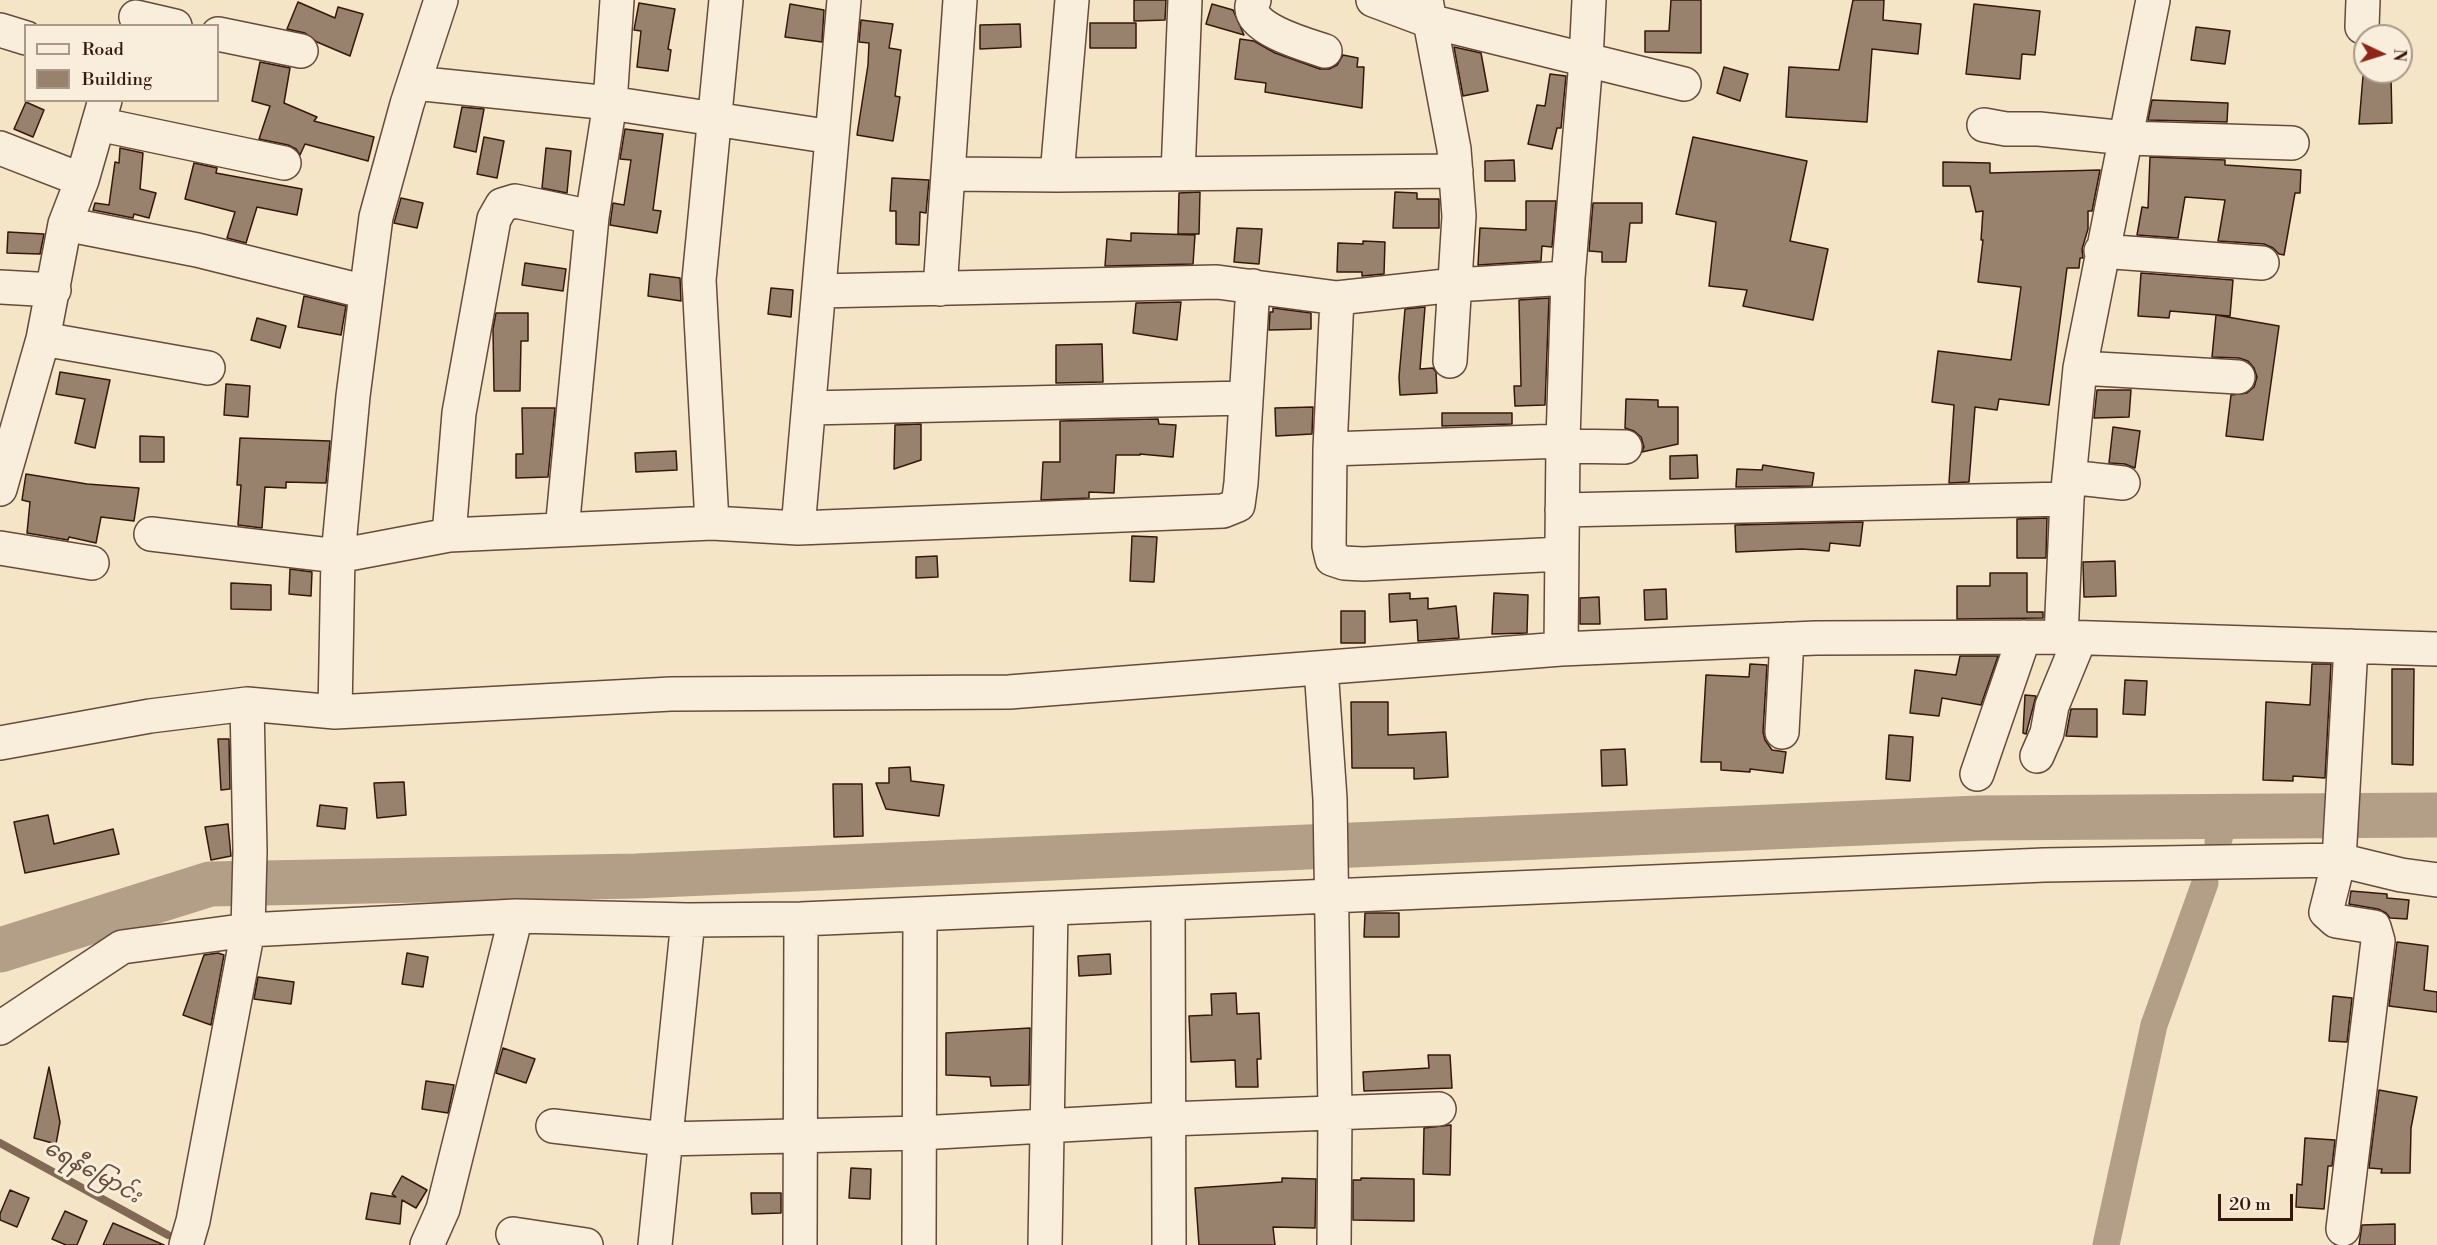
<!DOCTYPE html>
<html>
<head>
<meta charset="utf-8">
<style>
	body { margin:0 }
	#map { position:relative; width:2437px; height:1245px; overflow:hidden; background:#f4e5c7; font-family:"Libre Bodoni",serif }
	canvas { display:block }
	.legend { position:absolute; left:24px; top:24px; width:195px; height:78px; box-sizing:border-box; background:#f8eedb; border:2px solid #aa9888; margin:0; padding:8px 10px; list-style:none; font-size:18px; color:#36170b }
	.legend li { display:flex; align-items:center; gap:12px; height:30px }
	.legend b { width:30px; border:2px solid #aa9888 }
	.north { position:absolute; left:2353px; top:24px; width:60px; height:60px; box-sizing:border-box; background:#f8eedb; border:2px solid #aa9888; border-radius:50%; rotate:94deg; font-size:16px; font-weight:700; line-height:24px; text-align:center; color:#36170b }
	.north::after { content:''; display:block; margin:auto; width:21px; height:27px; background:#8f2418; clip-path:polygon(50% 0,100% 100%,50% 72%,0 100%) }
	.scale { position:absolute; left:2218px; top:1194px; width:75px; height:27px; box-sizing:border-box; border:3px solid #36170b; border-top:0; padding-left:8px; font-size:18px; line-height:21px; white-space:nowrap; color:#36170b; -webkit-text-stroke:4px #f8eedb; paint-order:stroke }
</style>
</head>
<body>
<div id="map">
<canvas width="2437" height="1245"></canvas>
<ul class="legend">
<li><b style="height:8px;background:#f8eedb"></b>Road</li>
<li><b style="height:16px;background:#99826d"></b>Building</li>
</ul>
<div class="north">N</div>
<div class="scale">20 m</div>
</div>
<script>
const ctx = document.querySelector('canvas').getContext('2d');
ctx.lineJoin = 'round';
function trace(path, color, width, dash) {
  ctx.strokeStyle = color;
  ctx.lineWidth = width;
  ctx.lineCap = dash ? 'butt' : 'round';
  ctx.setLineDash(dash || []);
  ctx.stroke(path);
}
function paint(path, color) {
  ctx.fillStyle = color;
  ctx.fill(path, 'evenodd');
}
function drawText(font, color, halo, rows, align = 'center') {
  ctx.font = font + ' "Libre Bodoni","Noto Sans Myanmar",serif';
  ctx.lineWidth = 6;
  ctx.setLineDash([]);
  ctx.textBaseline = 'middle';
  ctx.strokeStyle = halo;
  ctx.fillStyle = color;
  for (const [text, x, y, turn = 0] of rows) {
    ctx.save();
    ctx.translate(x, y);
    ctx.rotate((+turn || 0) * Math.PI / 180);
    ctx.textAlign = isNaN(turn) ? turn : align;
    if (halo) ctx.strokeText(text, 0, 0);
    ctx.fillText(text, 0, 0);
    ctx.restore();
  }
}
trace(new Path2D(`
	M0,1143L168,1235`), '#816955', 8);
trace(new Path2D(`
	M2218,842L2225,818
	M2106,1245L2154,1025L2205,883`), '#b39f87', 27);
trace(new Path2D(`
	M0,950L210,884L636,876L1978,818L2437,815`), '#b39f87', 45);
const building = new Path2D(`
	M1134,0H1166L1165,20L1134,21Z
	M1671,0H1701V53L1645,52V31H1669Z
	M1853,0H1884L1883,20L1921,24L1918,54L1872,49L1867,122L1786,117L1789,67L1839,70Z
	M298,2L335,18L338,7L363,14L350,56L317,42L305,33L287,29Z
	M639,3L675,9L668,49L671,50L668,71L637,67L641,31L634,30Z
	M790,4L824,10L822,42L785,37Z
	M1212,4L1233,10L1244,35L1206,24Z
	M1974,4L2040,11L2035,55L2022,54L2020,79L1966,74Z
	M861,20L893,24L889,48L901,50L895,96L900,97L893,141L857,135L868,65L869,43L859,42Z
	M1090,23H1136V48H1090Z
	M1020,24L1021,47L980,49V25Z
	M2196,27L2230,31L2225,64L2191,60Z
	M1240,39L1254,41L1275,53L1320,69H1329L1337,65L1343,55L1358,58L1357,67H1364L1362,108L1265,92L1266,83L1235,79Z
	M1454,47L1481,53L1488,91L1463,96Z
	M260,62L290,68L284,103L317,117L314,121L374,137L368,161L305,144L300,155L296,149L288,145L259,139L270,106L252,101Z
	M1724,67L1748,74L1740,101L1717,93Z
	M1550,74L1566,76L1561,128H1557L1552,149L1528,144L1537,105L1545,106Z
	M2363,76H2391L2392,123L2359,124Z
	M2152,100L2228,103L2227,122L2148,120Z
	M26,102L44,110L33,137L14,129Z
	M462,107L484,109L476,152L454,147Z
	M625,129L663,134L653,210L661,211L657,233L610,225L613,203L624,205L631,160L620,159Z
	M484,137L504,141L497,178L477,174Z
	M1693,137L1807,161L1790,241L1828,249L1813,320L1743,306L1747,290L1709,286L1716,222L1676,214Z
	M120,148L143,153L140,189L156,193L149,218L134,214L133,218L93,210L95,203L109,205L115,162L119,163Z
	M546,148L571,151L567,193L542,188Z
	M2150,157L2225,160V165L2301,170L2300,193H2295L2284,255L2279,254L2273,248L2264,244L2218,241L2225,200L2185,197L2178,238L2137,235L2142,207L2148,208Z
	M1514,160L1515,181H1485V161Z
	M1943,162L1990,163V173L2100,170L2092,211H2088V229L2082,249L2083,258H2080L2079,268H2067L2049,405L1999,399L1997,410L1975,407L1969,482L1949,483L1954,405L1932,402L1938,351L2011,360L2021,287L1978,282L1983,240H1981L1983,211L1976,212L1970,186H1943Z
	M194,163L217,168L216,173L302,189L297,215L257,207L246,243L227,238L235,212L185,199Z
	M892,178L929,180L926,213L920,212L919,245L896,244V211H890Z
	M1200,192L1199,234H1178L1179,193Z
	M1395,192L1417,193V199H1439V228H1393Z
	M401,198L423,203L417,228L394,223Z
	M1526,201H1556L1552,247L1542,246L1541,261L1478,265L1480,228L1526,230Z
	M1593,203H1642V223H1630L1626,262H1602V252L1589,251Z
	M1237,228L1262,229L1259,264L1234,262Z
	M8,232L44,234L40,254L7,253Z
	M1131,233L1195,235L1193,264L1105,266L1107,239L1131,241Z
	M1363,241L1385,242L1384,274L1362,276V272H1337L1338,243L1363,244Z
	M525,263L566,269L563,291L522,285Z
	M2141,273L2233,280L2230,316L2170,311L2169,318L2138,316Z
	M650,274L680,278L681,301L648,296Z
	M771,288L793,290L791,317L768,314Z
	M304,296L346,306L341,335L298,327Z
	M1549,298L1545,405L1515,406L1514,386H1521L1519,300Z
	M1181,302L1177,340L1133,333L1136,303Z
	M1425,307L1420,369L1433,368L1436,372L1437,393L1400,395L1399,377L1405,309Z
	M1273,308L1311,313V329L1269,330L1270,312H1273Z
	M496,313H528V341H521L520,391H494L493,329Z
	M2216,315L2279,326L2263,440L2226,436L2231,395L2247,393L2254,387L2257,377L2254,368L2248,361L2239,358L2212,357Z
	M257,318L286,326L280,348L251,340Z
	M1102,344L1103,382L1056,383V345Z
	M60,372L110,380L95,448L75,443L85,399L56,394Z
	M226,384L250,386L248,417L224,415Z
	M2097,390H2131L2129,417L2094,418Z
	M1626,399L1658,400V407H1678V444L1642,452L1644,447L1641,437L1634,431L1625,428Z
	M1313,407L1312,434L1276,436L1275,408Z
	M522,408H555L548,477L516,478V454H523Z
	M1442,413H1512V424L1442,426Z
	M1158,419L1159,424L1176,425L1173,457L1140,454V455H1116L1114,493L1089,492V498L1041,500L1043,462H1060V421Z
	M921,424V460L894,469L895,425Z
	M2113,427L2140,431L2135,468L2125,464L2109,463Z
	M140,436L164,437V462H140Z
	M240,438L330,441L326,483L286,482V488L265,487L262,528L238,525L241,485H237Z
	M676,451L677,470L636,472L635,453Z
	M1697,455L1698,478L1670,479V456Z
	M1763,465L1814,473L1812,486L1736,487L1737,469L1762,470Z
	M26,474L87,484L139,488L134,521L101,517L96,543L69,537L68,540L27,533L30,502L22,500Z
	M2047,518L2046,558H2017V519Z
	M1863,522L1860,546L1830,543L1829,551L1802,549L1736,552L1735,525Z
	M1132,536L1157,537L1154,582L1130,581Z
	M937,556L938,577L916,578V557Z
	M2115,561L2116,596L2084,597L2083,562Z
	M290,569L312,572L311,596L289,594Z
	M1990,573H2027V612H2043V618L1957,619V586H1990Z
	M231,583L271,585V610L231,609Z
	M1666,589L1667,619L1645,620L1644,590Z
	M1410,593V599L1428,598V609L1456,606L1459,638L1418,641L1417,620L1390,622L1389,594Z
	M1494,593L1528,595L1527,633L1492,634Z
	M1599,597L1600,624H1580V598Z
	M1341,611H1365V643H1341Z
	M1960,656H1998L1981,705L1942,698L1939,716L1910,713L1915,670L1956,675Z
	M1750,664L1767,665L1763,732L1765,740L1772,750L1786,752L1783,773L1750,769V772L1721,770V762H1701L1706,675L1749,677Z
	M2312,664H2331L2325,778L2293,776V781L2263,780L2266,702L2310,705Z
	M2392,669H2414L2413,765L2392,764Z
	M2125,680L2147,681L2145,715L2123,714Z
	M2025,695L2036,696L2026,734L2023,733Z
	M1351,702H1388V735L1446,732L1448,777L1414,779V768H1352Z
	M2071,709H2097V737L2066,736Z
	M1889,735L1913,737L1910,781L1886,779Z
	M218,739H229L230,789L221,790Z
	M1625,749L1627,785L1602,786L1601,750Z
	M910,767L911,781L944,785L939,816L886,809L876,783H889V768Z
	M404,782L406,815L377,818L374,783Z
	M833,784H862L863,836L834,837Z
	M320,805L347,808L345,829L317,826Z
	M48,815L54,844L113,829L119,854L25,873L14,822Z
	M228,824L231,856L211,860L205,827Z
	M2351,891L2387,894V898L2409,900L2407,919L2390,918L2386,913L2378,909L2349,904Z
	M1365,913H1399V937H1364Z
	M2397,942L2428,946L2424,990L2437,992V1012L2389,1006Z
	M218,953L224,955L211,1025L183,1015L204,955Z
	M407,953L428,957L423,987L402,984Z
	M1110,954L1111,974L1079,976L1078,956Z
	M258,977L294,982L291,1004L254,999Z
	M1236,993L1237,1014L1259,1013L1261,1059H1257L1258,1087H1236L1235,1060L1191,1062L1189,1016L1212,1015L1211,994Z
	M2333,996L2352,998L2347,1042L2329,1041Z
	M1030,1028L1029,1085L991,1086L990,1077L946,1075V1033Z
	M503,1048L535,1059L526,1083L496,1073Z
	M1428,1055H1450L1452,1088L1364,1091L1363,1072L1429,1068Z
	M49,1067L60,1122L56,1144L34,1138Z
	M426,1081L454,1085L448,1113L422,1109Z
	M2379,1090L2417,1097L2411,1128L2410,1173H2381L2382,1169L2369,1168Z
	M1451,1125L1450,1175L1423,1174L1424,1128Z
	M2305,1138L2335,1140L2332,1166H2328L2324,1209L2296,1207L2297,1184L2302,1185Z
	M851,1168L871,1169L870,1199L849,1198Z
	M402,1176L427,1190L416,1208L402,1200L400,1224L366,1219L371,1193L396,1197L392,1194Z
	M1282,1178L1316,1179L1315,1228L1273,1227L1275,1245H1199L1195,1188L1282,1182Z
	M1361,1178L1414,1179V1221L1353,1220V1180H1361Z
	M10,1190L29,1198L17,1227L0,1220V1214Z
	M751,1193H781V1213L752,1214Z
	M65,1211L87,1221L77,1245H66L52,1239Z
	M113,1223L164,1245H103Z
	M2395,1224V1245H2359L2362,1225Z`);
paint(building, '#99826d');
trace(building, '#36170b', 1.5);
const minor = new Path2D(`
	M1254,0C1253,3 1251,6 1252,9C1253,30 1307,45 1325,51
	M1373,0L1429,21L1684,84
	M1426,0L1454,149L1459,216L1450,361
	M136,17L175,26
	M2362,27L2363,0
	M0,30L26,38
	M218,34L301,51
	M414,83L610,103L832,137
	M98,124L284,163
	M1984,125L2006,129H2039L2126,138L2292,143
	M0,148L82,180
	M948,174L1057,175L1456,171
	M1178,174L1185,0
	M1057,175L1072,0
	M65,224L197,250L366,292
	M2101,251L2262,263
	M0,287L54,290
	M940,289L960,0
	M819,291L1217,282L1337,298L1455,285L1568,278
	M1337,298L1330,449L1329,546L1332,559L1344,563L1363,564L1561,554
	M43,339L208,368
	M2080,368L2238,377
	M809,408L1245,398
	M1563,446L1625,447
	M1330,449L1563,441
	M2069,477L2123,483
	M0,489L43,339L65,224L82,180L105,100
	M1562,510L2067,499
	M712,523L699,280L726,0
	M798,528L844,0
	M562,530L592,217L610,103L617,0
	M151,534L338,556L449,535L712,523L798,528L1223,511L1238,505L1241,483L1253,286
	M449,535L459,413L494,219L502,205L515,201L592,217
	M0,548L92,563
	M2061,637L2067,499L2080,368L2153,0
	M1561,649L1563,441L1568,278L1586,60L1589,0
	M1321,668L1330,799L1335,1111L1334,1245
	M335,712L338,556L353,396L376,217L407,104L441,0
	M1782,732L1787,639
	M0,743L150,716L247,704L335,712L671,694L1009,692L1561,649L1816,638L2061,637L2437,649
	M2037,756L2047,733L2052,706L2080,638
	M1977,774L2024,637
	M1168,904L1169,1245
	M0,1028L122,947L248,930L516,916L688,920L801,919L2044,865L2339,860L2401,875L2437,880
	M553,1126L665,1139L920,1133L1169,1119L1439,1109
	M2343,1229L2378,941L2374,927L2336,921L2326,912L2339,860L2351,646
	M513,1234L586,1245
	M186,1245L193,1221L248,930L250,851L247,704
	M427,1245L443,1209L516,916
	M655,1245L688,920
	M800,1245L801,919
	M919,1245L920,914
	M1045,1245L1051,909`);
trace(minor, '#664a3a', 36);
trace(minor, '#f8eedb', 33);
drawText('italic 22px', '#684d3d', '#f8eedb', [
	["ရေနီမြောင်း",92,1173,29]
]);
</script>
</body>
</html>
